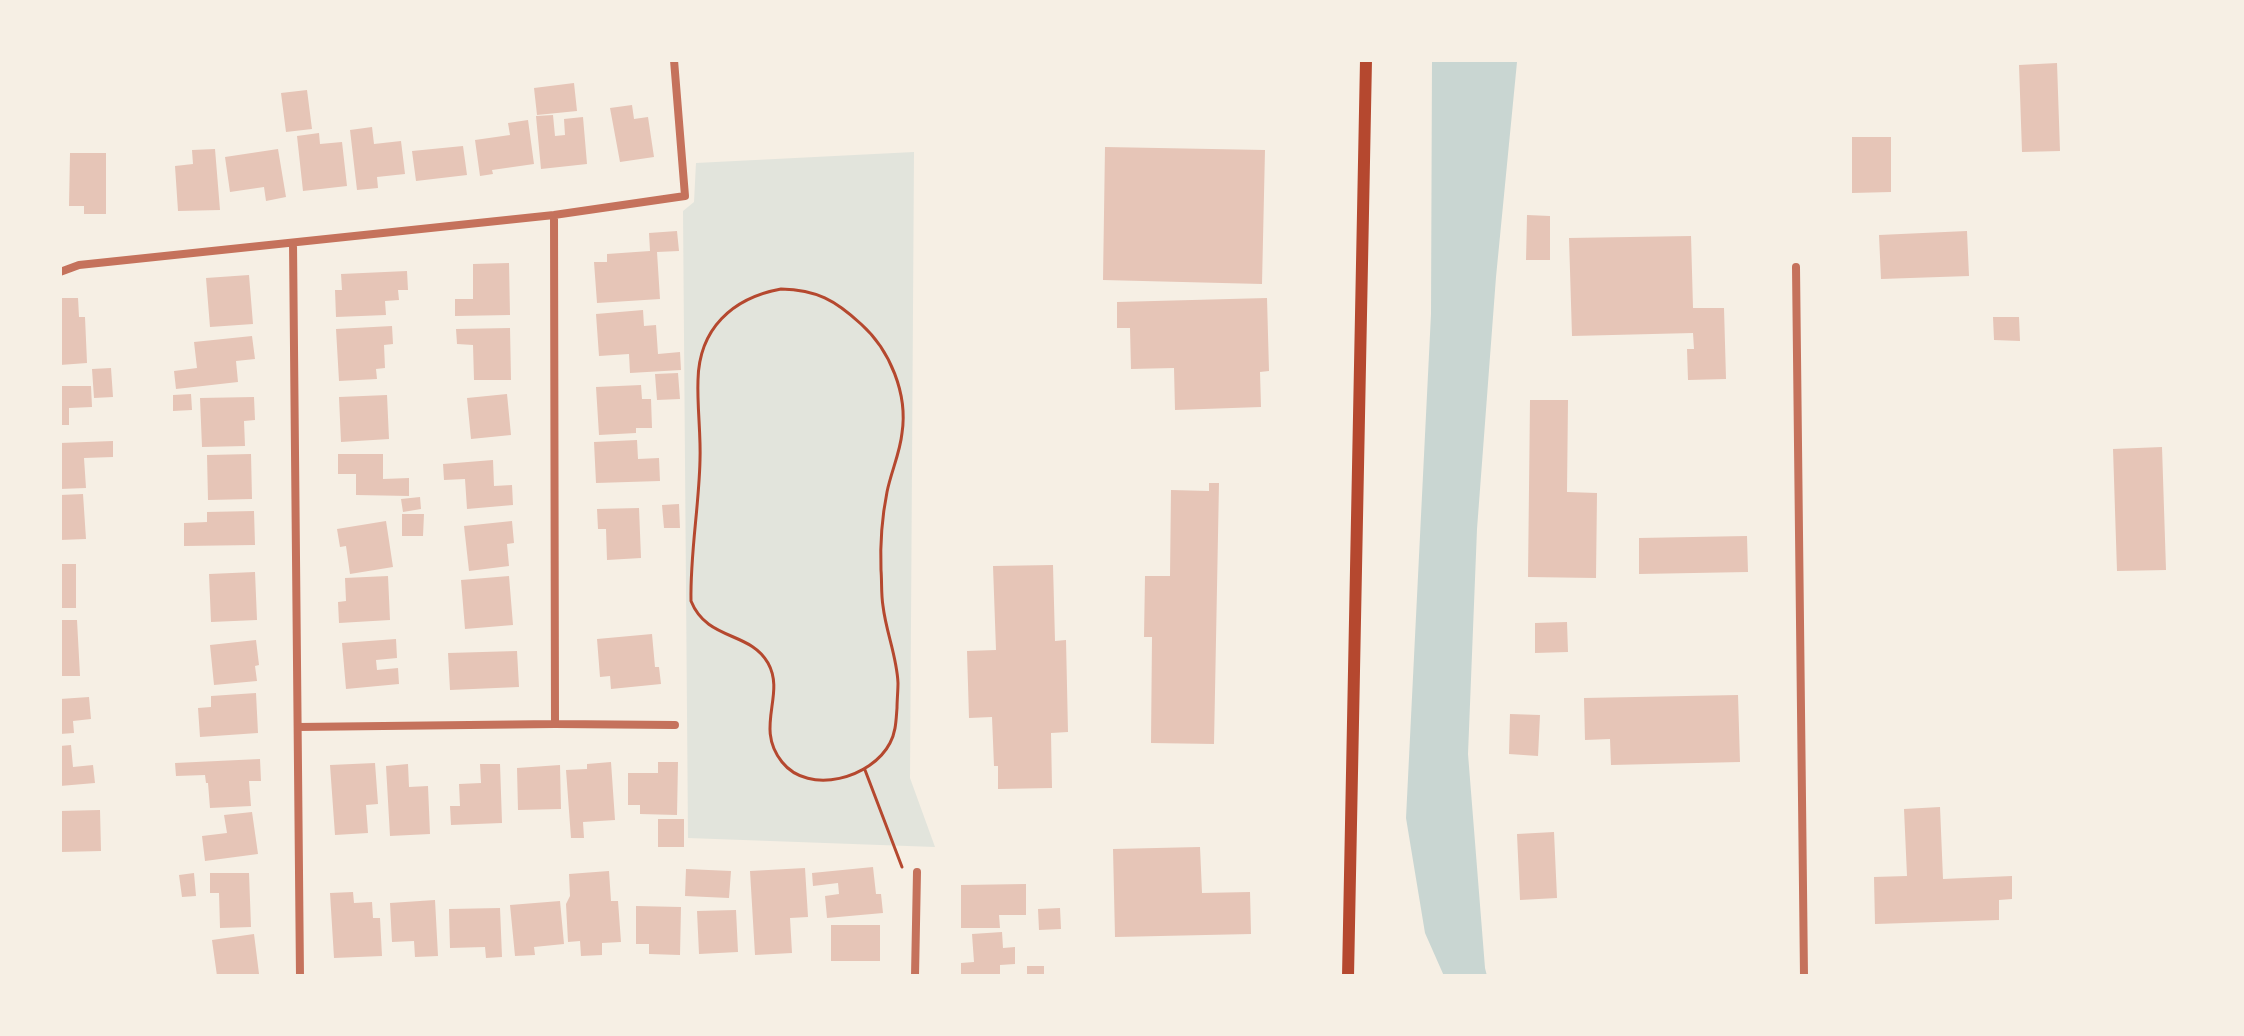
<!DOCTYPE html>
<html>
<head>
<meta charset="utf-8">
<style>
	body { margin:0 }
	#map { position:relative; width:2244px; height:1036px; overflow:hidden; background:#f6efe4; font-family:Montserrat,sans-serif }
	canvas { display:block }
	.frame { position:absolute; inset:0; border:62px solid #f6efe4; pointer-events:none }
</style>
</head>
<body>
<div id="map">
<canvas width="2244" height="1036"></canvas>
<div class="frame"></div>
</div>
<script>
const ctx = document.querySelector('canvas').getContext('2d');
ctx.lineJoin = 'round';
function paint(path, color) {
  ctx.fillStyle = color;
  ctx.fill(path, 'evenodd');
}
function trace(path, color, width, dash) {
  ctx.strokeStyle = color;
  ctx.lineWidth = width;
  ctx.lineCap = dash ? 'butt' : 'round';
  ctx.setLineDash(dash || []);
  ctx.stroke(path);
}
paint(new Path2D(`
	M914,152L910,778L935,847L688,838L683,211L694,202L696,163Z`), '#e2e4dc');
paint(new Path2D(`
	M1432,60H1517V62L1496,277L1477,529L1468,754L1485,968L1487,976H1444L1425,933L1406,818L1431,314Z`), '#c9d6d2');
paint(new Path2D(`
	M2057,63L2060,151L2022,152L2019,65Z
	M574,83L577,111L537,115L534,88Z
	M307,90L312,129L286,132L281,93Z
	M632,105L634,119L648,117L654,157L620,162L610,108Z
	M553,115L555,136L565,135L564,119L583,117L587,164L541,169L536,116Z
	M528,120L534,164L492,170L493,174L480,176L475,140L510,135L508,123Z
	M372,127L374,144L401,141L405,174L377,177L378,188L357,190L350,130Z
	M319,133L320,144L342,142L347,186L303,191L297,136Z
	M1852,137H1891V192L1852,193Z
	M463,146L467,175L416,181L412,151Z
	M1105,147L1265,150L1262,284L1103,280Z
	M215,149L220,210L178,211L175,166L193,164L192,150Z
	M278,149L286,197L266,201L264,187L230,192L225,157Z
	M70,153H106V214H84V206H69Z
	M1527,215L1550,216V260H1526Z
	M677,231L679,251L657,252L660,299L597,303L594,262H607V254L650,251L649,233Z
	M1967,231L1969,276L1881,279L1879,235Z
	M1691,236L1693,308H1724L1726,379L1688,380L1687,349H1694L1693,333L1572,336L1569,238Z
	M509,263L510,315L455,316V299H473V264Z
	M407,271L408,290H398L399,300L385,301L386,315L336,317L335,290H342L341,274Z
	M249,275L253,324L210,327L206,278Z
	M60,298H78L79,317H85L87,363L60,365Z
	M1267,298L1269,371L1260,372L1261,407L1175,410L1174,368L1131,369L1130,328H1117V302Z
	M643,310L644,326L656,325L658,354L680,352L681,370L630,373L629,354L599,356L596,314Z
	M1993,317H2019L2020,341L1994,340Z
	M392,326L393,344L384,345L385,368L376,369L377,379L339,381L336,329Z
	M510,328L511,380H474L473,345L457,344L456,329Z
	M252,336L255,359L236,361L238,382L176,389L174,371L197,368L194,342Z
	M111,368L113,397L94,398L92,369Z
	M678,373L680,399L657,400L655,374Z
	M641,385L642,399H651L652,428H636V433L599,435L596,387Z
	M60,386H91L92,407L69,408V425H60Z
	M191,394L192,410L173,411V395Z
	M507,394L511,435L471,439L467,398Z
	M387,395L389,439L341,442L339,397Z
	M254,397L255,420L244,421L245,446L202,447L200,398Z
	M1530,400H1568L1567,492L1597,493L1596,578L1528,577Z
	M637,440L638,459L659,458L660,481L596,483L594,442Z
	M113,441V457L84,458L86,488L60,489V443Z
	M2162,447L2166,570L2117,571L2113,449Z
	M251,454L252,499L208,500L207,455Z
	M338,454H383V479L409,478V496L356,495V474H338Z
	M493,460L494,486L512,485L513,505L467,509L465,479L444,480L443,464Z
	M1209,483H1219L1214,744L1151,743L1152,637H1144L1145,576H1170L1171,490L1209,491Z
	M83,494L86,539L60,540V495Z
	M420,497L421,509L403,512L401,499Z
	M679,504L680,528H664L662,505Z
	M639,508L641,558L607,560L606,529H598L597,509Z
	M254,511L255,545L184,546V523L207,522V512Z
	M402,514H424L423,536H402Z
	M386,521L393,567L350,574L346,546L340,547L337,529Z
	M512,521L514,543L507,544L509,566L469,571L464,526Z
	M1747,536L1748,572L1639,574V538Z
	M60,564H76V608H60Z
	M1053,565L1055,641L1066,640L1068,732L1051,733L1052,788L998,789V766H994L992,717L969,718L967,651L996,650L993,566Z
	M255,572L257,620L211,622L209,574Z
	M388,576L390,620L339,623L338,602L346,601L345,578Z
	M509,576L513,625L465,629L461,580Z
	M60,620H77L80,676H60Z
	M1567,622L1568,652L1535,653V623Z
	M652,634L655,667H659L661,684L611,689L610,676L600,677L597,639Z
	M396,639L397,658L376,660L377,670L398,668L399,684L346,689L342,643Z
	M256,640L259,665L255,666L257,681L214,685L210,645Z
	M517,651L519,687L450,690L448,653Z
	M256,693L258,733L200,737L198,708L211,707V696Z
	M1738,695L1740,762L1611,765L1610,739L1585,740L1584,698Z
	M89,697L91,719L73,721L74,733L60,734V699Z
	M1510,714L1540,715L1538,756L1509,754Z
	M71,745L73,767L93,765L95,783L60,786V746Z
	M260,759L261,781H249L251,806L210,808L208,783H206L205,775L176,776L175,763Z
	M611,762L615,820L583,822L584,838H571L566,770L587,769V764Z
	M658,762H678L677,815L640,814V805H628V773H658Z
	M375,763L378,804L366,805L368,833L335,835L330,765Z
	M408,764L409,787L428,786L430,834L390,836L386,766Z
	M480,764H500L502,823L451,825L450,806H460L459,784L481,783Z
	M560,765L561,809L518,810L517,768Z
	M1940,807L1943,879L2012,876V899L1999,900V920L1875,924L1874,877L1907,876L1904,809Z
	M100,810L101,851L61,852L60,811Z
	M252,812L258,854L205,861L202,836L227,833L224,815Z
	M658,819H684V847H658Z
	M1554,832L1557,898L1520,900L1517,834Z
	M1200,847L1202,893L1250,892L1251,934L1115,937L1113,849Z
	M873,867L876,894H881L883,913L827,918L825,896L839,894L838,883L813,886L812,873Z
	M805,868L808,917L790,918L792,953L755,955L750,871Z
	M686,869L731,871L729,898L685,896Z
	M609,871L611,901H618L621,942L602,943V955L581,956L580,941L568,942L566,904L570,896L569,874Z
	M194,873L196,896L182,897L179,875Z
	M210,873H249L251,927L220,928L219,893H210Z
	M1026,884V915H999L1000,928H961V885Z
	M353,892L354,903L372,902L373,918H380L382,956L334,958L330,893Z
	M435,900L438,956L415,957L414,941L392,942L390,903Z
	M560,901L564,944L534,947L535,955L515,956L510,905Z
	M636,906L681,907L680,955L649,954V944H636Z
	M500,908L502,957L486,958L485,947L450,948L449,909Z
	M1060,908L1061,929L1039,930L1038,909Z
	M736,910L738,952L699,954L697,911Z
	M831,925H880V961H831Z
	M1002,932L1003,948L1015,947V964L1000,965V976H961V963L974,962L972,934Z
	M254,934L259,974L217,976L212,940Z
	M1027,966H1044V976H1027Z`), '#e6c5b7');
trace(new Path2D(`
	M781,289C817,290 835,300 861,324C890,350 908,394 902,433C900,453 891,472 887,492C882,517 880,543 881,570C882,582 881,594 883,606C886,632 897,657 898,683C898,691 897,700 897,708C896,720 896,732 890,743C872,778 809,796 782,762C754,727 786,695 768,663C750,631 707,641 691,601C690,554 699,507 700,460C701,434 697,407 698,380C699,329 732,298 781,289Z
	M865,770L902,867`), '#b5482f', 3);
trace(new Path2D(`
	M554,215L555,724
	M293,243L300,976
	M1796,267L1804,976
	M60,272L79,265L554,215L685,196L674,60
	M298,727L555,724L675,725
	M915,976L917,872`), '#c5725c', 8);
trace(new Path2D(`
	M1348,976L1366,60`), '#b5482f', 12);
</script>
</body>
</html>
